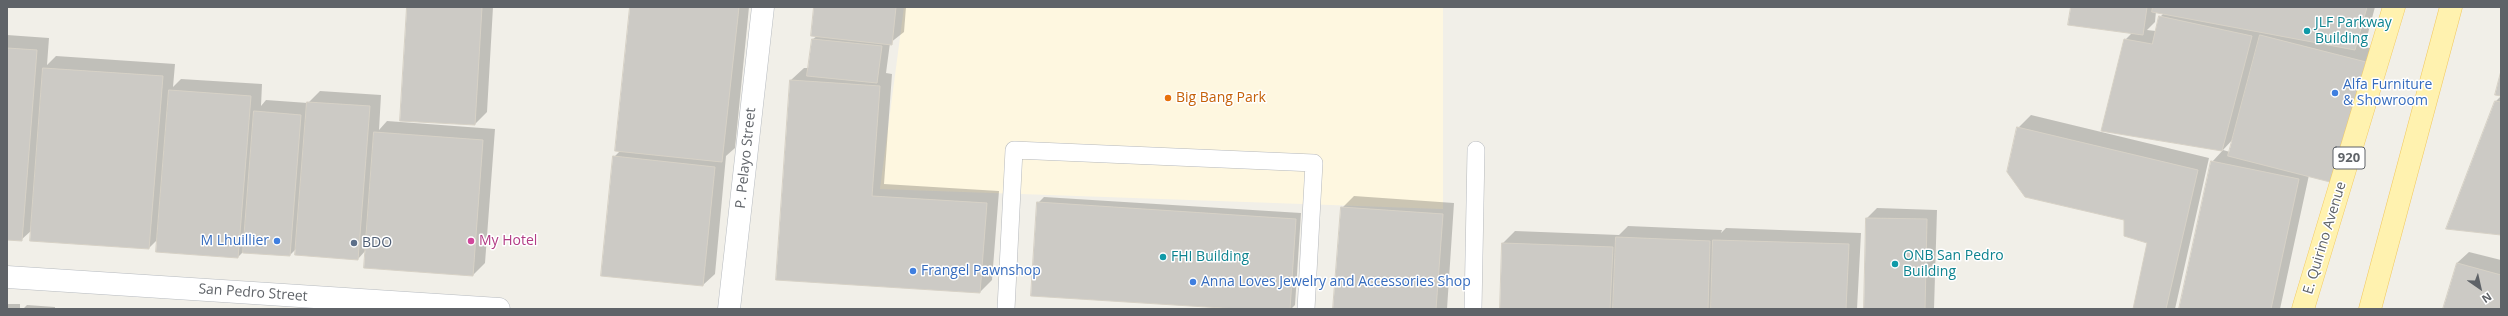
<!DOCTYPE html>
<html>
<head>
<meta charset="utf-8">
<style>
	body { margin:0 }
	#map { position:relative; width:2508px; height:316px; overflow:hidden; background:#f1efe8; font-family:"Open Sans",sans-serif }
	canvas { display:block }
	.frame { position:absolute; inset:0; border:8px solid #5f6368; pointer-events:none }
	.north { position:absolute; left:2460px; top:268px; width:40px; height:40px; -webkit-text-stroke:3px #fff; paint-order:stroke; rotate:146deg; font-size:11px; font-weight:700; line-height:16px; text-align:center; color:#5f6368 }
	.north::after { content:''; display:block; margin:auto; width:14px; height:18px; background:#5f6368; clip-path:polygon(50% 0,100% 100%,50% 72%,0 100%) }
</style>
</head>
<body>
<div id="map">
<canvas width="2508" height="316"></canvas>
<div class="frame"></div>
<div class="north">N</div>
</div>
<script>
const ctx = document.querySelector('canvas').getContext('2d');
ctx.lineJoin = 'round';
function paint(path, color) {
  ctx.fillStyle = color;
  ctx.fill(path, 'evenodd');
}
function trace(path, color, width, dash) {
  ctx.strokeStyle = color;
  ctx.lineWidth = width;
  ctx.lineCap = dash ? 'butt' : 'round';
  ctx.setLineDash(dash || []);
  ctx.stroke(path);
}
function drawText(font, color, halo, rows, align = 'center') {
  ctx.font = font + ' "Open Sans",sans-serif';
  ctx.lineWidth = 3;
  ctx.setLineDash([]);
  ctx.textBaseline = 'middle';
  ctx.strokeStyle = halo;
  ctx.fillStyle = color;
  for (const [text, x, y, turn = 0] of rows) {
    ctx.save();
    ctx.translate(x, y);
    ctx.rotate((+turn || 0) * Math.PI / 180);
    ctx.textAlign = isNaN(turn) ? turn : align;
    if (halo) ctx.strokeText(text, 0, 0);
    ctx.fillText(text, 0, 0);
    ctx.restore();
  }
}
paint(new Path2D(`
	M904,7H1443V209L880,189Z`), '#fef7e0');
paint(new Path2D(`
	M408,7H493L487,112L475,124Z
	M631,7H749L735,148L726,156L715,274L703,285L614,157L620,151Z
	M815,7H906L904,32L890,43L886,73L892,74L884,184L999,191L992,280L980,292L777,279L791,80L804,68H809L813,39L817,36Z
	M2072,7H2375L2367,37L2358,45L2377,50L2309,175L2280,309H2180L2212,162L2223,150L2230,152L2234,138L2223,150L2102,131L2125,40L2133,32ZM2156,11L2164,13L2160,17L2156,31L2147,30L2155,22Z
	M7,35L49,38L47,65L56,56L175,64L173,87L181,79L262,84L261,106L266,100L308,103L320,91L381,95L379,130L387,121L495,129L485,263L473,275L366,250L358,259L297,248L290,255L243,252L238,257L158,239L149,248L32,230L21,240L7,239Z
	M2501,96V234L2496,101Z
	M2031,115L2209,158L2175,309H2134L2148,242L2125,219L2018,128Z
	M1354,196L1454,203L1447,309H1334L1342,208Z
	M1044,197L1301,213L1295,305L1291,309H1254L1038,203Z
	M1877,208L1937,210L1934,309H1865L1867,218Z
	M1628,226L1722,230L1721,233L1726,228L1861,233L1857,309H1501L1503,243L1515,231L1619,235Z
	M2469,252L2501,260V309H2445L2457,263Z
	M7,304H20V309H7Z
	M27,305L55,307V309H23Z`), '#0003');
const building = new Path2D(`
	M407,7H482L475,125L400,121Z
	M630,7H739L722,162L615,151Z
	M814,7H896L892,45L811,36Z
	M2071,7H2147L2143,35L2068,25Z
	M2153,7H2367L2355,50L2152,12Z
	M2159,16L2252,36L2222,151L2101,131L2124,39L2152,44Z
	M2260,35L2366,62L2334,183L2228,156Z
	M812,39L882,46L877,83L807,76Z
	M7,48L37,50L22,241L7,240Z
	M43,68L163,76L149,249L30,241Z
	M2501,71V96L2495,95Z
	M790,80L880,86L872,196L987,203L980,293L776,280Z
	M169,90L251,96L238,258L156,252Z
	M2495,101L2501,102V235L2446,229Z
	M307,102L370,106L358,260L295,255Z
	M254,111L301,115L290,256L243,253Z
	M2017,127L2198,170L2166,309H2133L2147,243L2124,236V220L2025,197L2007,172Z
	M374,132L483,140L473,276L364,268Z
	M613,156L715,167L703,286L601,276Z
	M2211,161L2299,179L2271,309H2179Z
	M1037,202L1296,219L1290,309H1238L1031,296Z
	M1341,207L1443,214L1436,309H1333Z
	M1866,218L1927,219L1925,309H1864Z
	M1616,237L1710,241L1708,309H1613Z
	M1713,240L1849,244L1846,309H1711Z
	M1502,243L1613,247L1610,309H1500Z
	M2457,263L2501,275V309H2443Z`);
paint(building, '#cccac5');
trace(building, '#d6d1c6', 1);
const lane = new Path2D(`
	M1006,309L1014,150L1314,163L1306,309
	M1473,309L1476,150`);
const secondary = new Path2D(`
	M7,277L499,309
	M729,309L763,7`);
const primary = new Path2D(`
	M2303,309L2394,7
	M2370,309L2451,7`);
trace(lane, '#b5b8bc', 18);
trace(secondary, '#b6babf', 23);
trace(primary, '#f2c960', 23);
trace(lane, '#fff', 17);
trace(secondary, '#fff', 22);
trace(primary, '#fff2af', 22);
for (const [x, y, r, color] of [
	[2307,31,4,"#0f9aa8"],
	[2335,93,4,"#3f7fe0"],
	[1168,98,4,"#e8710a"],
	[277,241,4,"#3f7fe0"],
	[471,241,4,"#d1479c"],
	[354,243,4,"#5c6f8a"],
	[1163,257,4,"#0f9aa8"],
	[1895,264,4,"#0f9aa8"],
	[913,271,4,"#3f7fe0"],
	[1193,282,4,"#3f7fe0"]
]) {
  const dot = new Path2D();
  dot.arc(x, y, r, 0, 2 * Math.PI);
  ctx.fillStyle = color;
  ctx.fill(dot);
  trace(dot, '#fff', 1.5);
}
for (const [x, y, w] of [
	[2349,158,32]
]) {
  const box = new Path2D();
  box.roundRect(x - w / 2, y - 11, w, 22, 3);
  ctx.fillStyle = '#fff';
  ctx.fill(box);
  trace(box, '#5f6368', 1);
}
drawText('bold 13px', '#5f6368', null, [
	["920",2349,158]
]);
drawText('14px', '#0d838f', '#fff', [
	["JLF Parkway",2315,23],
	["Building",2315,39],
	["ONB San Pedro",1903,256],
	["Building",1903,272],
	["FHI Building",1171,257]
], 'left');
drawText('14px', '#366cbe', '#fff', [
	["Alfa Furniture",2343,85],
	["& Showroom",2343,101],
	["M Lhuillier",269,241,"right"],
	["Frangel Pawnshop",921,271],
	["Anna Loves Jewelry and Accessories Shop",1201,282]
], 'left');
drawText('14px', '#c56008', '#fff', [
	["Big Bang Park",1176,98]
], 'left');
drawText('14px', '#5f6368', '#fff', [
	["P. Pelayo Street",746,158,-84],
	["E. Quirino Avenue",2325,238,-73],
	["San Pedro Street",253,293,4]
]);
drawText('14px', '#b23c85', '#fff', [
	["My Hotel",479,241]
], 'left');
drawText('14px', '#4e5e75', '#fff', [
	["BDO",362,243]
], 'left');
</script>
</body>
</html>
